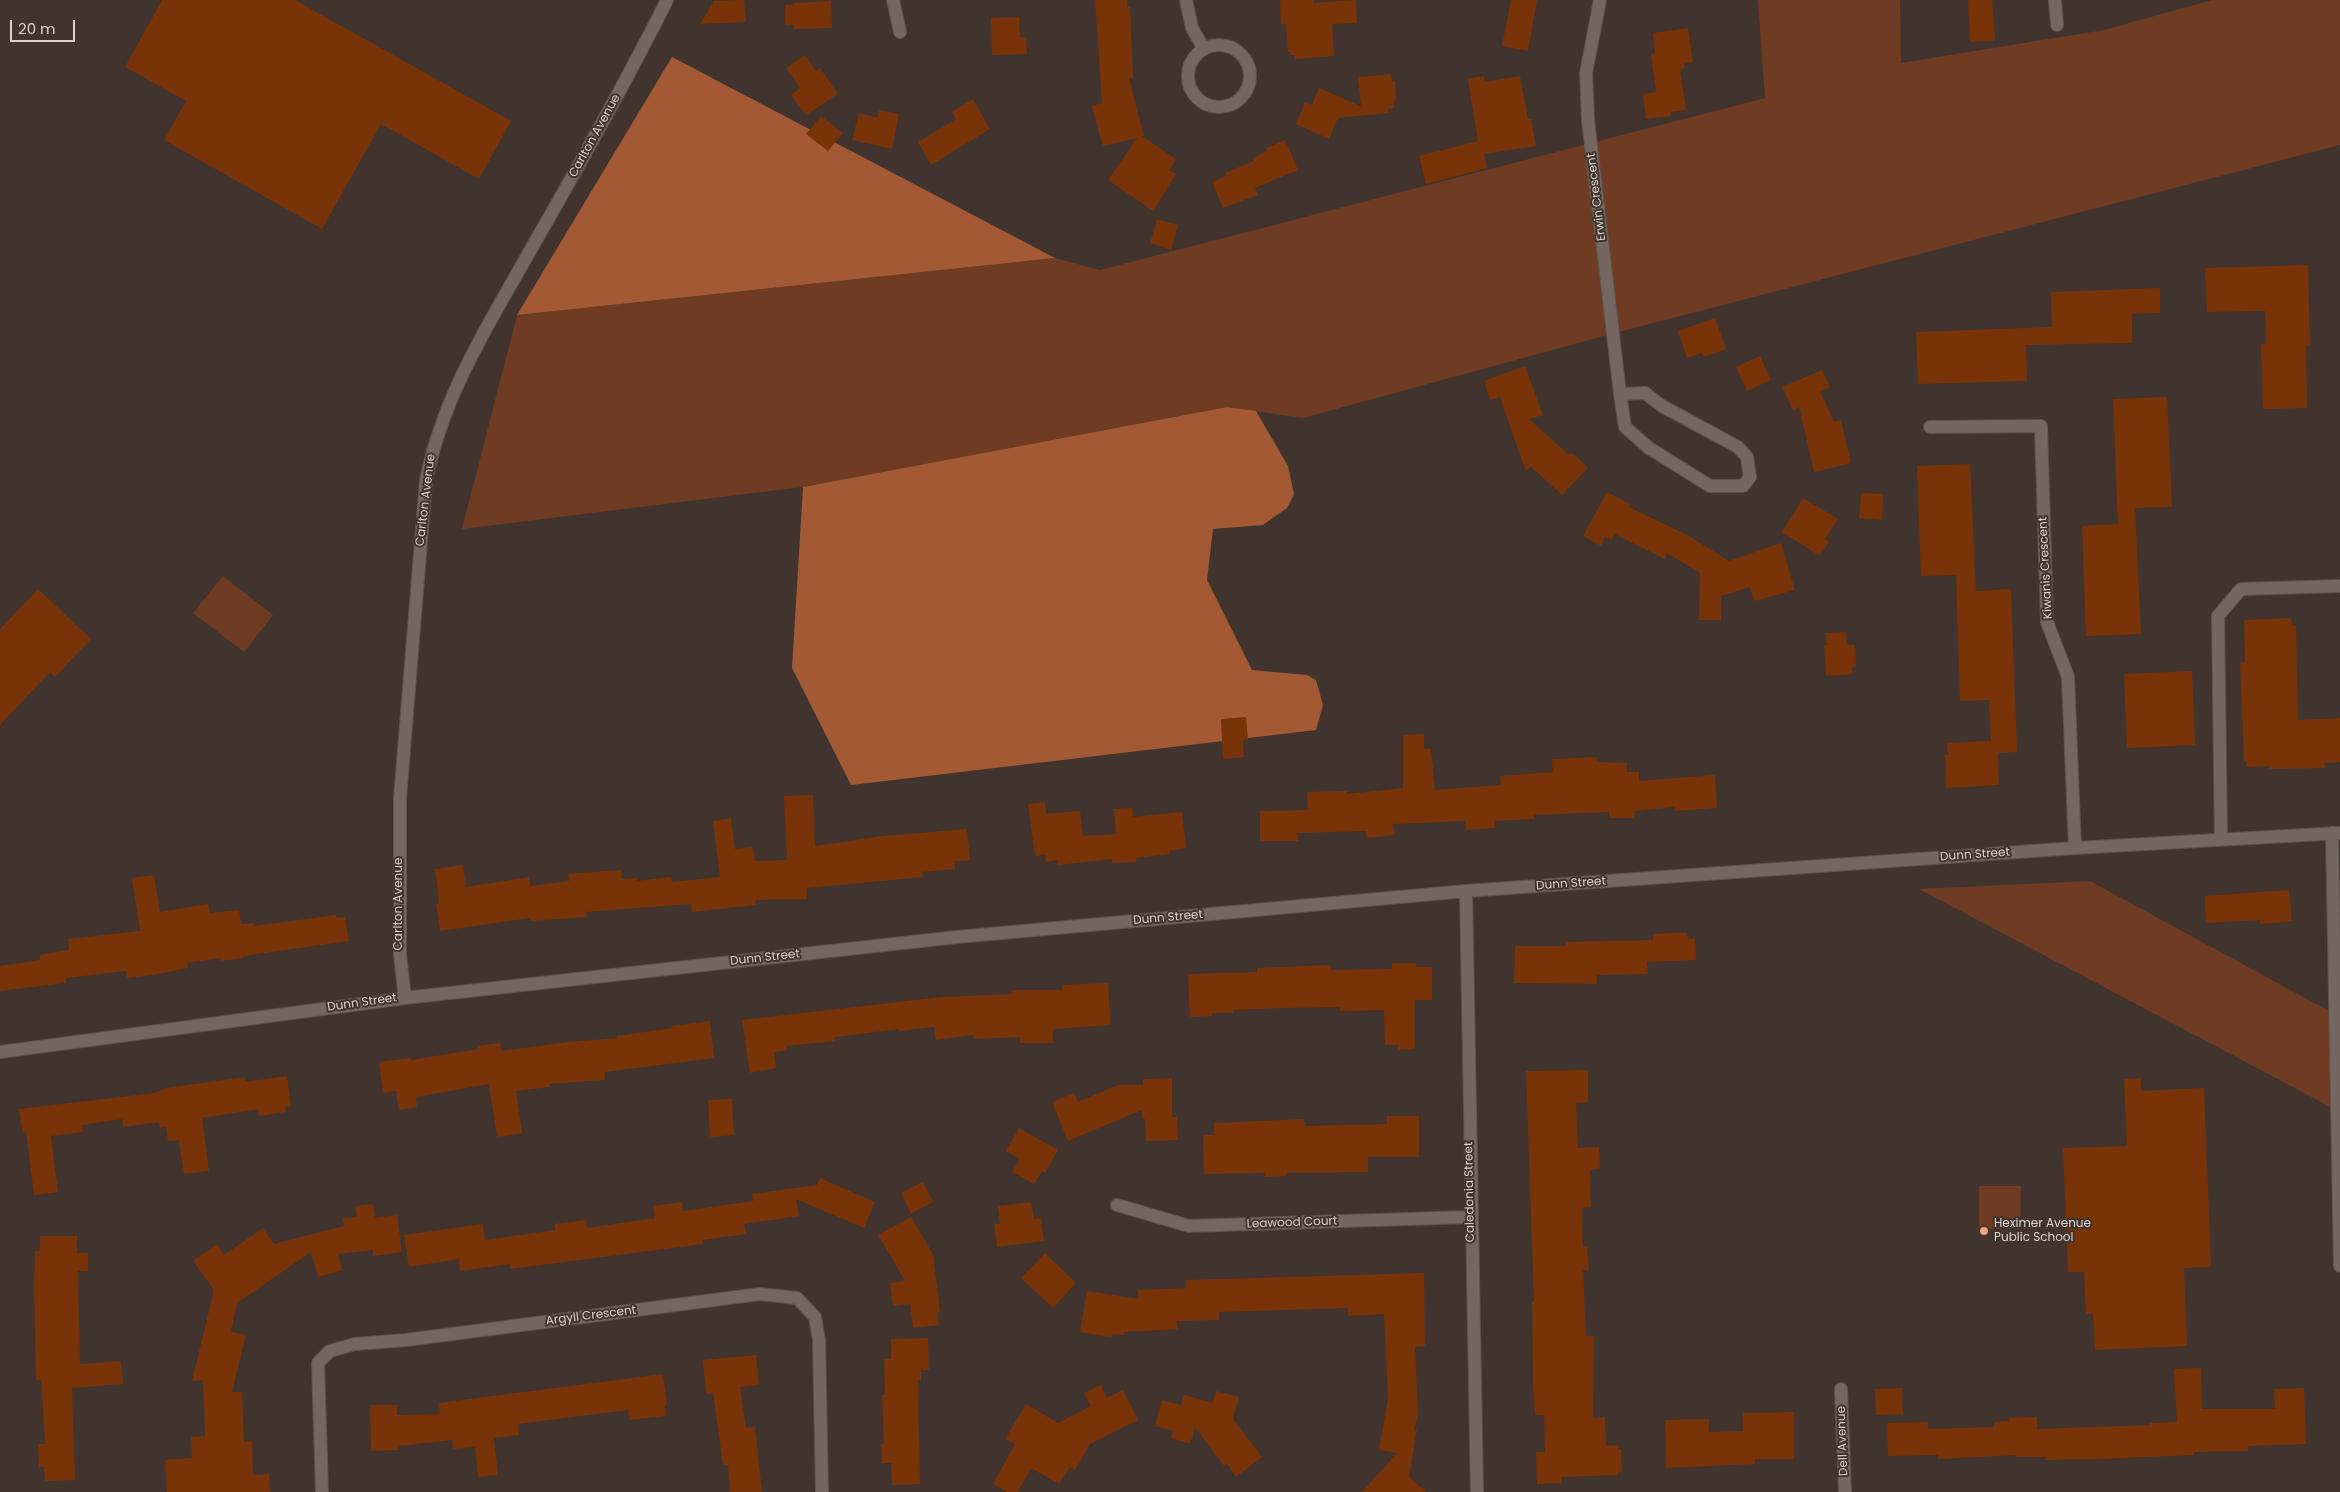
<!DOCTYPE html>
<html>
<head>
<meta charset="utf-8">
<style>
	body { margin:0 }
	#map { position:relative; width:2340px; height:1492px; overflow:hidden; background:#41342e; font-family:Poppins,sans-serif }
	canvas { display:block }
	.scale { position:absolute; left:10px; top:20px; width:65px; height:22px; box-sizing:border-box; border:2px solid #dbd3cf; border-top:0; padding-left:6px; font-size:15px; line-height:18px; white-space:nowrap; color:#dbd3cf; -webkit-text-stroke:4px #41342e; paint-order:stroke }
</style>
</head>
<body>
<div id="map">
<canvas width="2340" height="1492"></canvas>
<div class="scale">20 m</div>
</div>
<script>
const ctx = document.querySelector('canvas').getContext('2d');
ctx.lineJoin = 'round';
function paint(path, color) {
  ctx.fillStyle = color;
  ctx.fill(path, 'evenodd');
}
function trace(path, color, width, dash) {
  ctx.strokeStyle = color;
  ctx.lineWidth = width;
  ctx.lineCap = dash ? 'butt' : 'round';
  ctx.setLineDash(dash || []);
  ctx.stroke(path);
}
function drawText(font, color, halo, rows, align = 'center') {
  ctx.font = font + ' Poppins,sans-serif';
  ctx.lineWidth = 4;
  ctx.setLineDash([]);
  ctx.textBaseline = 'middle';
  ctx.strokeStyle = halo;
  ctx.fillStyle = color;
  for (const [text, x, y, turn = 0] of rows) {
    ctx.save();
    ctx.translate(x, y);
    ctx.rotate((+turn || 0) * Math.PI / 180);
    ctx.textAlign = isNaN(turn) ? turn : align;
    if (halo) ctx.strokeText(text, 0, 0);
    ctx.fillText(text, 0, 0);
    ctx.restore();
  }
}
paint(new Path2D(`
	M1758,0H1900L1901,63L2104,30L2212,0H2340V145L1615,333L1303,418L1227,407L803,487L462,529L517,315L1055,258L1100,270L1765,98Z
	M223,576L273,615L244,652L193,613Z
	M2090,881L2340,1017V1112L1919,889Z
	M1979,1186H2021L2020,1229H1979Z`), '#6f3b22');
paint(new Path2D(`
	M672,57L1055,258L517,315Z
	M1227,407L1256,411L1288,466L1294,494L1287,508L1263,525L1213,529L1207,580L1252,670L1307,675L1316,680L1323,705L1316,730L851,785L792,668L803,487Z`), '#a35933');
paint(new Path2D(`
	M162,0H295L511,121L479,179L381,124L322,229L164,140L186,101L125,67Z
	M738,0H744L746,22L700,24L714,1Z
	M1095,0H1127V7H1130L1133,78H1129L1144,136H1142L1176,159L1169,170L1176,174L1153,211L1108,180L1137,138L1104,146L1102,144L1092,106L1102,103Z
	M1280,0H1314V3L1356,0L1357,23L1332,24L1334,56L1295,59V55H1291L1290,52H1288L1286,24H1281Z
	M1511,0H1537L1528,51L1502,46Z
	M1968,0H1992L1995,41L1970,42Z
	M831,1L832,28L794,29V25L785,26V5H794L793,3Z
	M1019,17L1020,37H1026L1027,54L992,55L991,18Z
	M1688,28L1693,62L1684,63L1685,68L1680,69L1686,110L1671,112V116L1646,119L1643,94L1656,92L1651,54L1655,53L1653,33Z
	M805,55L816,71L820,68L838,94L806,115L791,95L800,88L786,68Z
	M1391,74L1392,81H1395L1396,100L1394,101V108L1388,109V113L1338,118L1329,139L1296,124L1305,102L1312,105L1319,88L1361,106L1358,77Z
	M1484,76L1485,82L1520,76L1528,119H1531L1536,146L1484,154L1487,168L1426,184L1419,156L1478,141L1468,79Z
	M973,99L990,129L931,165L918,142L956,119L952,112Z
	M879,110L899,114L892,149L852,140L859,113L878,118Z
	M821,116L843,133L828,151L806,134Z
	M1285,140L1298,170L1255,188L1258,195L1223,208L1212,182L1226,176L1225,173L1254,161L1253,158L1267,151L1266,148Z
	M1157,219L1178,225L1171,250L1150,243Z
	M2308,265L2310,346H2306L2307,408L2263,409L2261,344H2266L2265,311L2207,312L2205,268Z
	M2160,288V313L2132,314V343L2026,345L2027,381L1918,384L1916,332L2052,327L2051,292Z
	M1715,318L1726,349L1704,357L1702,353L1687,358L1678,331Z
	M1760,356L1771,380L1747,391L1736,367Z
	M1525,366L1543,415L1529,419L1568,454L1573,453L1588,468L1562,495L1530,466L1526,472L1500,397L1490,400L1484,381Z
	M1822,370L1830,387L1820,391L1834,422L1841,420L1851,463L1814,472L1799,407L1793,410L1782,387Z
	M2167,397L2172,507L2135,508L2141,634L2086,636L2082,526L2118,524L2113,399Z
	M1970,464L1976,591L2011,589L2017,752L1998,753L1999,785L1946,788L1945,755H1948L1947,743L1991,741L1989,700L1960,701L1956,575L1921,576L1917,466Z
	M1607,492L1630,504L1629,507L1689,536L1729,561L1781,543L1795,590L1754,601L1750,587L1721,596V620H1699L1700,573L1667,553L1665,559L1615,534L1611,540L1605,537L1601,546L1583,536Z
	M1861,493L1883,494L1882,520L1859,518Z
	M1803,498L1838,519L1825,539L1829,542L1820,556L1782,532Z
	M38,589L91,639L55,677L50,672L0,725V629Z
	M2291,618L2292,626H2296L2298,720L2340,718V762L2324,763L2325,768L2269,769V766L2246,767V761L2244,762L2240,662H2245L2244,620Z
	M1846,632L1847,645H1855L1856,667L1852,668V674L1826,676L1824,645H1827L1826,633Z
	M2192,671L2195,745L2127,748L2124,674Z
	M1246,717L1248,740H1243L1244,757L1223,759L1221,719Z
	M1424,734V749H1431L1435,790L1501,785L1500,776L1553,772L1552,759L1597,757V762L1627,763V772H1639V781L1715,775L1717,808L1675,811L1674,807L1635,811L1634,818H1609V812L1534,815V819L1495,821V828L1466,830L1465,821L1393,824L1395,835L1367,838L1366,831L1298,833V841H1260V811L1308,810L1307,792L1347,791V794L1403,788V735Z
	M813,795L815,846L883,836L967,829L970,860L955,861V869L922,872L923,877L807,888V899L755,900L756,905L692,912L691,904L586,912L587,917L531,921L530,918L440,931L436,904L439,903L438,890L435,869L463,865L466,887L529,877L530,886L569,881L568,874L621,870L622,879L637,878V881L671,877L672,882L720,877L713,821L731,818L735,849L753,847L755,861L787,860L784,796Z
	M1045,802L1046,814L1080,811L1083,836L1116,834L1114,809L1132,808L1133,817L1182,812L1186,848L1170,851V854L1136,858V862L1112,863V859L1058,865V860L1046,862L1045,855L1035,856L1028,804Z
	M154,875L160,912L208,904L210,913L239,910L241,924L253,923L254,926L336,915V918L345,917L349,941L243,956V958L221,961L220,958L187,963L188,968L153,975L127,978L126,971L66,978V983L0,991V966L40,960V955L69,950L68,939L140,931L132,878Z
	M2289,890L2292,921L2260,924V920L2206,923L2205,896Z
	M1674,933H1687L1688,939L1695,938L1696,960L1647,962L1648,974L1597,975V984L1514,983L1515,946H1566V942L1653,940V934Z
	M1392,963H1416V967H1432V1000H1415V1049L1398,1050V1045H1385L1384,1010L1340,1011V1007L1282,1008L1233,1010L1234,1013H1212V1016L1190,1017L1188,974L1257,972V968L1303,966L1331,965V970L1392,969Z
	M1108,983L1111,1025L1053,1029V1043H1020V1037L974,1039L973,1035L936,1040L934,1027L899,1031V1029L835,1037V1041L786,1046L787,1050L774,1052L776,1068L750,1073L742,1020L942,997L1012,994V990H1062V985Z
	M710,1021L714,1058L605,1072V1080L549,1084L550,1087L516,1091L522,1133L497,1137L489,1084L416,1097L417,1107L399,1110L396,1091L383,1093L379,1062L410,1058L411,1060L479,1049L478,1046L500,1043L501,1051L568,1042L617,1038V1036L672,1028V1026Z
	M1588,1070V1102L1576,1103L1578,1148L1599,1147L1600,1169L1590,1170L1591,1207L1582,1208L1583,1247L1587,1246L1589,1270H1583L1586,1336H1594L1593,1418L1605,1417L1606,1446L1618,1445V1449H1621L1622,1472H1618V1475L1561,1477V1483L1537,1484L1536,1452H1545L1544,1415H1535L1533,1384L1532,1302H1534L1526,1071Z
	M287,1076L291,1106L285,1107L286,1112L259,1116L258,1109L202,1118L209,1171L184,1174L179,1140L168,1141L166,1127L160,1128L159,1122L123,1127L122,1119L82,1125L83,1132L51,1136L58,1192L34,1195L26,1132L23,1133L19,1109L155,1093L166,1088L245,1077V1082Z
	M1172,1078V1117H1177L1178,1140L1146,1141L1145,1119H1142V1110L1068,1141L1052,1102L1074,1093L1078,1102L1118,1085H1143V1079Z
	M2141,1078V1091L2204,1088L2211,1267L2184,1268L2187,1346L2095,1350L2093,1314H2086L2084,1272H2068L2063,1148L2127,1146L2124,1079Z
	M732,1099L734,1135L710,1137L708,1100Z
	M1387,1116H1419V1157H1368V1172L1286,1173V1176L1265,1177V1173L1204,1174L1203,1135H1214V1123L1304,1119L1305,1126L1387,1124Z
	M1019,1128L1058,1150L1045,1173L1042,1171L1034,1184L1012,1172L1020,1159L1006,1151Z
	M820,1178L875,1202L864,1228L796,1199L799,1216L744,1224L746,1234L702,1240L703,1244L510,1269V1264L460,1271L459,1259L409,1267L404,1235L483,1224L485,1240L555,1230V1224L586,1220L587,1228L655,1218L653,1206L682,1202L683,1211L753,1201L752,1194L817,1185Z
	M923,1182L933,1202L911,1214L901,1193Z
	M1031,1202L1034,1219L1041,1218L1044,1241L997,1247L994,1224H1000L998,1206Z
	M373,1204L375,1218L397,1215L402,1252L373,1256V1250L338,1254L342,1270L318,1277L311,1252L237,1303L231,1332L246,1335L232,1392H242L244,1442L252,1441L253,1475L269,1474L270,1492H167L165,1460L192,1458L191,1437L205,1436L203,1380L192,1381L214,1290L193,1261L217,1244L224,1255L263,1228L274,1244L344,1226L343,1218L357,1217L355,1206Z
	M911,1217L933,1254L940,1312L937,1313L939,1325L913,1328L910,1304L893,1306L890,1283L905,1281L878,1235Z
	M40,1236H77V1253H88V1271H78L80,1364L121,1361L123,1384L72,1388L75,1480L45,1481L44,1467H39L38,1444H45L41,1380H36L34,1286L35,1251H40Z
	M1045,1253L1076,1283L1053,1308L1021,1278Z
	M1424,1273L1425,1346L1415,1347L1418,1413L1414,1432L1417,1429L1409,1477L1426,1492H1362L1397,1453L1379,1450L1388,1398L1384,1314L1348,1316V1308L1219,1312V1320L1177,1321L1178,1329L1124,1332L1123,1335L1112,1334L1111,1337L1080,1332L1087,1291L1138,1299V1290L1186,1288V1280Z
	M928,1338L929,1370H921V1380H918L920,1484L892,1485L891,1463H882L881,1444H884L882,1395H885L884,1359H891V1339Z
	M756,1355L759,1385L740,1387L746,1428L755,1427L762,1492H730L728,1465H723L713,1393L706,1394L703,1360Z
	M2201,1368L2202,1409H2275L2274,1389L2304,1388L2306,1444L2248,1446V1451L2194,1452V1455L2098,1459L2045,1460V1457H2017V1455L1938,1459V1455L1888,1456L1887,1423L1928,1422V1429L1994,1427V1422L2009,1421V1418L2037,1417V1429L2150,1425V1423L2177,1422L2174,1369Z
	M663,1374L667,1405H665L666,1416L629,1420L628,1410L518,1424L519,1435L494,1438L498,1475L478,1477L475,1447L453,1449L452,1440L399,1446V1450L371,1451L370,1405H397V1415L440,1414L439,1403Z
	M1101,1385L1107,1398L1123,1390L1138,1420L1090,1444L1075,1470L1070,1467L1059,1484L1031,1468L1018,1492H1007L993,1484L1015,1444L1005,1439L1026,1404L1058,1423L1091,1406L1084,1393Z
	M1902,1388L1903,1414L1876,1415L1875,1389Z
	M1216,1391L1239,1397L1233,1419L1262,1457L1236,1477L1227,1464L1224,1466L1195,1427L1190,1444L1171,1438L1173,1431L1155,1426L1162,1400L1181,1405L1184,1395L1213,1403Z
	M1794,1412V1459H1755V1464L1666,1468L1665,1420L1709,1419V1432L1743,1431V1413Z`), '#793308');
const street = new Path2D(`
	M893,0L900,32
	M1186,0L1192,28L1204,49
	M1600,0L1586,73L1588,120L1620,394L1625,427L1649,448L1710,486H1743L1750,477L1747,457L1738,447L1662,406L1645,393L1620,394
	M2055,0L2057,25
	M1188 76a31 31 0 1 1 62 0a31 31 0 1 1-62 0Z
	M1930,427L2041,426L2047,622L2068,677L2075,848
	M2332,833L2340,1266
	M2221,838L2218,616L2241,589L2340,586
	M1466,891L1477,1492
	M405,998L400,955V798L426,481C443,393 492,319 535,242C581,162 626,82 667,0
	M1117,1205L1189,1226L1470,1217
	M1841,1389L1845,1492
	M322,1492L318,1363L330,1351L355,1344L406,1340L760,1294L797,1298L815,1317L819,1340L822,1492`);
const secondary = new Path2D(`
	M0,1052L405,998L957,937L1466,891L2075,848L2340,833`);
trace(street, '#5d534e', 14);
trace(secondary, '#5d534e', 14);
trace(street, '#746660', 12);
trace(secondary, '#746660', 12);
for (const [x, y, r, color] of [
	[1984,1231,5,"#f1a17c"]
]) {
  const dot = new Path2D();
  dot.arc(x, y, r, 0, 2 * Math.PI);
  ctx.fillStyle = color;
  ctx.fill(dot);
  trace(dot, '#41342e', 2);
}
drawText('12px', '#dbd3cf', '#41342e', [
	["Carlton Avenue",595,136,-61],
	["Erwin Crescent",1597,197,-97],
	["Carlton Avenue",426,500,-83],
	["Kiwanis Crescent",2046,568,-93],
	["Dunn Street",1975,855,-4],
	["Dunn Street",1571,884,-4],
	["Carlton Avenue",399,904,-90],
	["Dunn Street",1168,918,-5],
	["Dunn Street",765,958,-6],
	["Dunn Street",362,1003,-8],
	["Caledonia Street",1470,1192,-91],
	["Leawood Court",1292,1223,-2],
	["Argyll Crescent",591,1316,-7],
	["Dell Avenue",1843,1441,-92]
]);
drawText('12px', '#dbd3cf', '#41342e', [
	["Heximer Avenue",1994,1224],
	["Public School",1994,1238]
], 'left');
</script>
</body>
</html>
